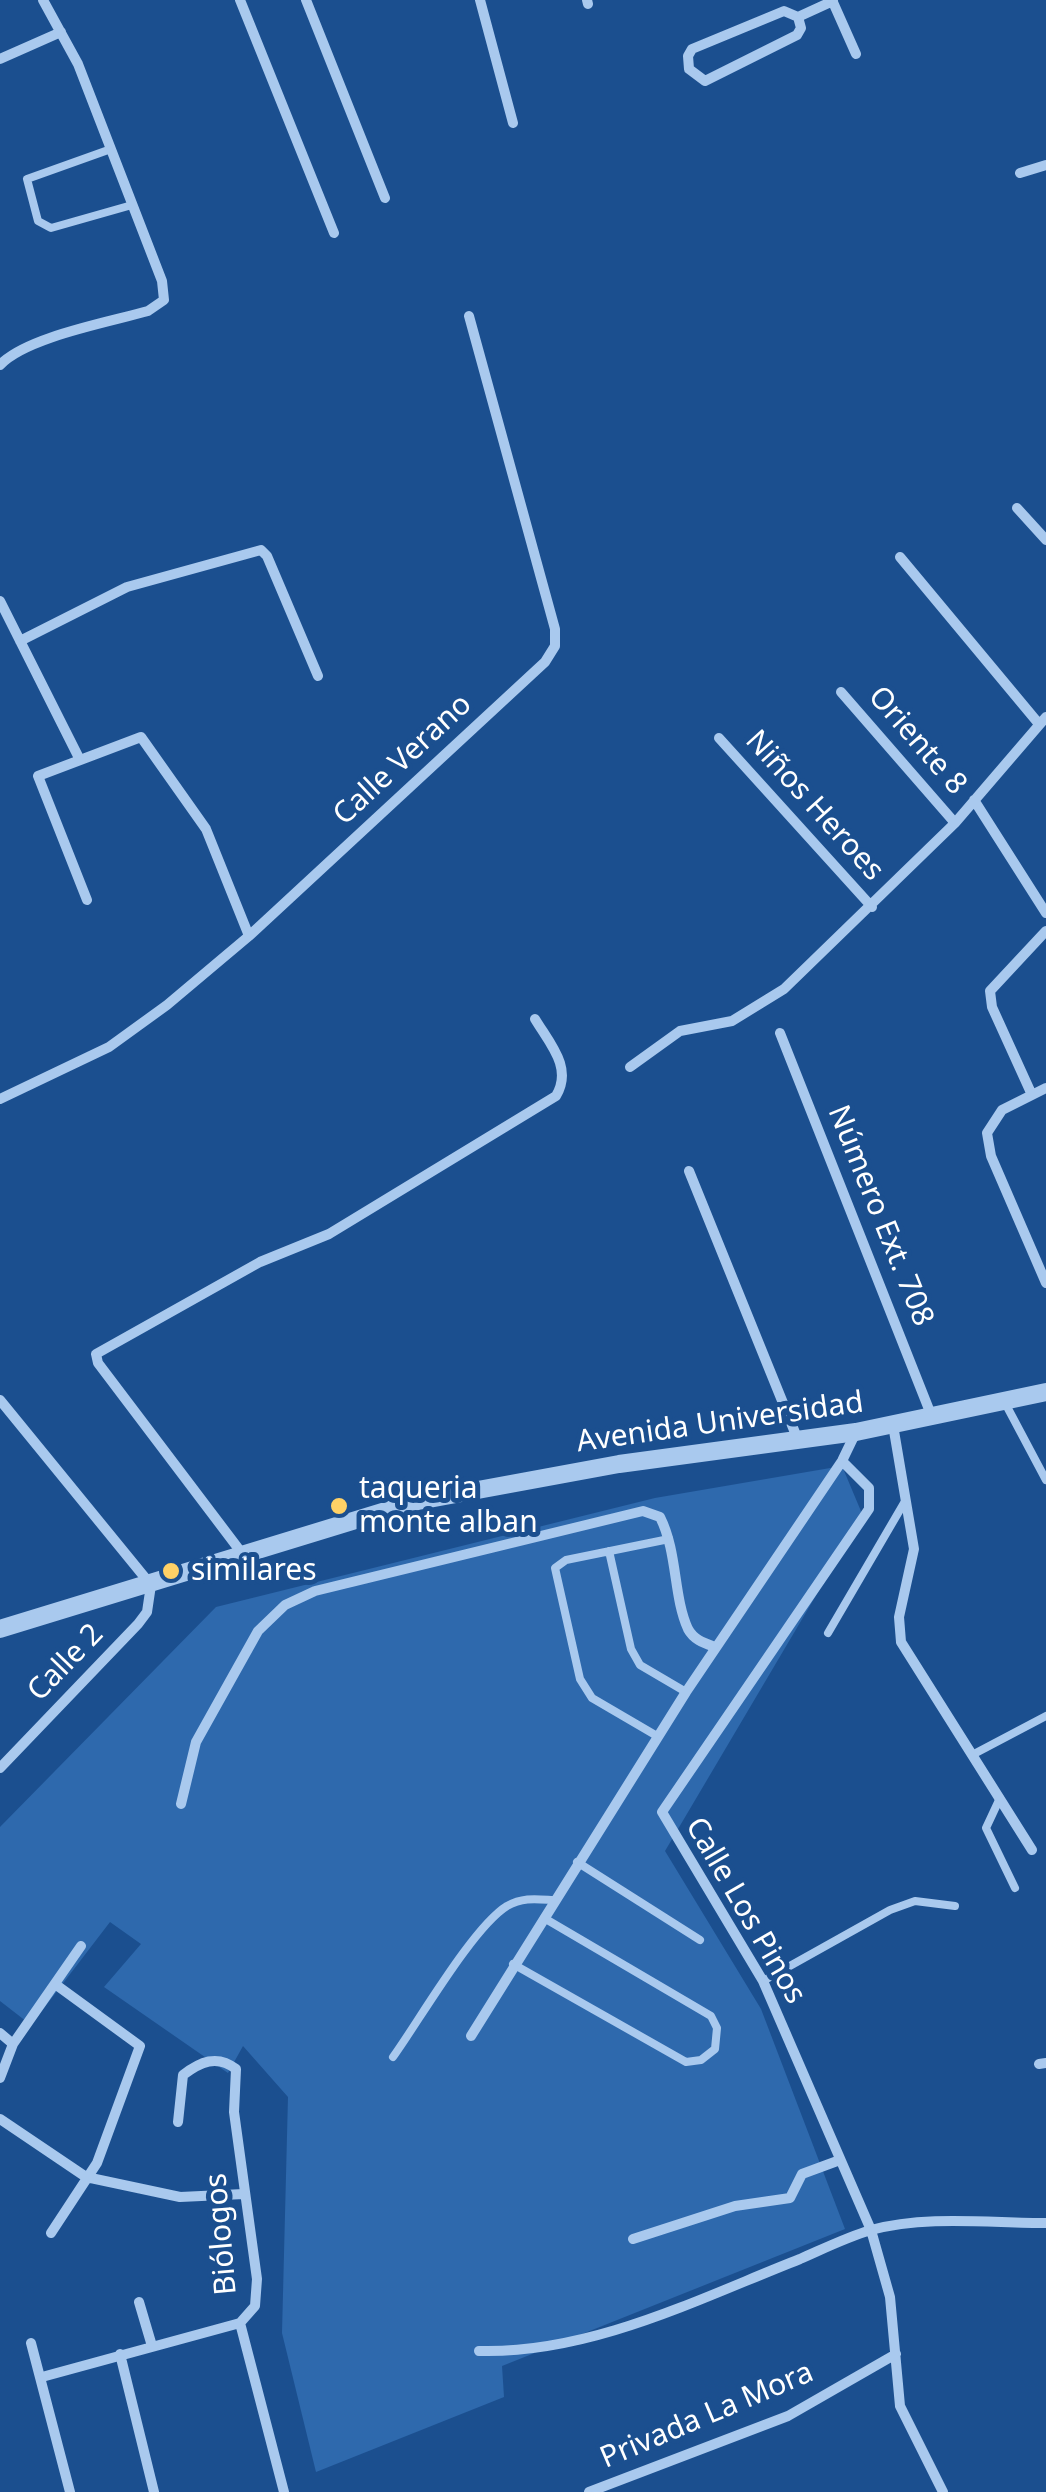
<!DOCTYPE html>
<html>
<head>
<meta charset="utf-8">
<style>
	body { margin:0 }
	canvas { display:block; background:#1b4f8f }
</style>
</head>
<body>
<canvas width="1046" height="2492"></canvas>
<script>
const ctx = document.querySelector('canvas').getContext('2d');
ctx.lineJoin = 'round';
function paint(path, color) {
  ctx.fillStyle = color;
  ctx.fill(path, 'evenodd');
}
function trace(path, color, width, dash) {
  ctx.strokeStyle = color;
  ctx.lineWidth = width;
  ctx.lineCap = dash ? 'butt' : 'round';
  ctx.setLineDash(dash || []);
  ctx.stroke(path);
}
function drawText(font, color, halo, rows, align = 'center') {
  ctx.font = font + ' "Noto Sans",sans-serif';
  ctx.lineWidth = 10;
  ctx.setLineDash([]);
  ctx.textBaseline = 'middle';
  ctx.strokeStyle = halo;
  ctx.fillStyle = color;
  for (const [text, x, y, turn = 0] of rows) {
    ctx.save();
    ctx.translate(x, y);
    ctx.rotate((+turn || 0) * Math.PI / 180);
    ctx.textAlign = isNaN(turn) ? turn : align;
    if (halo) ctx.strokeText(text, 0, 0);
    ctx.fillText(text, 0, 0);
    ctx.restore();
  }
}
paint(new Path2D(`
	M842,1466L863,1516L665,1851L761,2009L845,2229L502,2366L504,2397L316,2472L282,2333L288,2097L243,2046L228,2073L104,1987L141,1944L110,1922L31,2025L0,2001V1827L216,1607L655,1498Z`), '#2e69ad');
trace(new Path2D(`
	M111,149L27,179L38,221L51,228L132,205
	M1004,1401L1046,1480
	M609,1551L631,1649L640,1665L686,1692
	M828,1633L904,1503
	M657,1736L592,1698L580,1679L555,1568L566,1560L669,1539
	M972,1755L1046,1716
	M1000,1798L986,1828L1015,1888
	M577,1862L700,1940
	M513,1964L686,2062L701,2060L715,2049L717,2028L711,2016L544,1918
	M763,1981L890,1910L915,1901L955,1906
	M393,2057C419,2021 473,1927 507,1906C523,1897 536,1899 553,1900`), '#a9c9ee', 8);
trace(new Path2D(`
	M240,0L334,233
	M306,0L385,198
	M480,0L513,123
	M587,0L588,4
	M832,0L856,54
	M784,11L798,17L801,28L797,35L705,81L689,69L688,56L692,49Z
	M798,17L833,1
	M0,59L61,32
	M1020,173L1046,165
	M0,365C26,337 110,322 148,311L164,300L162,281L78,64L43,0
	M1017,508L1046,540
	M900,557L1039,724
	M0,601L79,758
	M20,641L127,587L261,550L267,556L318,676
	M841,692L955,823
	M719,738L872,907
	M974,800L1046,913
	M87,900L38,776L141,737L206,829L249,936
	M780,1033L932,1417
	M630,1067L680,1031L732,1021L784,989L955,823L1046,717
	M1046,1088L1002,1110L987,1133L991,1156L1046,1283
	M1032,1095L992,1007L990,991L1046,931
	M0,1099L109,1047L167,1005L249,936L545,662L555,646V629L469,316
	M689,1171L798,1440
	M0,1400L151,1585L147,1612L138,1624L0,1768
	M893,1425L914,1549L899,1617L901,1642L1032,1850
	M842,1461L869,1488V1509L662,1812L763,1981L871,2230L890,2297L900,2406L943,2492
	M241,1552L98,1363L96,1354L260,1262L329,1234L556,1096C573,1068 550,1044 535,1019
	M181,1804L196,1742L258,1631L285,1605L315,1591L643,1511L660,1517C678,1553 673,1596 688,1629C694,1640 704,1643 715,1647
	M0,2033L13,2044
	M471,2036L686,1692L842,1461L856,1432
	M1039,2064L1046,2063
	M0,2078L13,2044L81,1946
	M0,2119L86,2177L180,2197L244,2194
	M178,2122L183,2075C200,2062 217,2054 236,2069L234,2112L257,2279L255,2306L240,2323
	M51,2233L97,2163L140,2046L55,1984
	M633,2239L735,2206L790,2198L802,2174L840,2160
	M139,2302L152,2346
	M240,2323L284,2492
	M31,2343L70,2492
	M479,2351C591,2354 698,2299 800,2259C823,2249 847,2237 871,2230C926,2215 989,2223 1046,2223
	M120,2354L154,2492
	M42,2377L240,2323
	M589,2492L788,2416L896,2354`), '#a9c9ee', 10);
trace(new Path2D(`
	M0,1629L418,1501L619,1464L856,1432L1046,1392`), '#a9c9ee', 18);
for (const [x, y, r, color] of [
	[339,1506,10,"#ffd166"],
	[171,1571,10,"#ffd166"]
]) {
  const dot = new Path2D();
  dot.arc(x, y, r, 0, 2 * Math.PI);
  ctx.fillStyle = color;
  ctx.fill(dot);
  trace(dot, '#1b4f8f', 4);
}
drawText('30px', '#fff', '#1b4f8f', [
	["Oriente 8",917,741,49],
	["Calle Verano",403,760,-43],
	["Niños Heroes",814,806,48],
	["Número Ext. 708",880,1216,68],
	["Avenida Universidad",720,1423,-8],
	["Calle 2",66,1663,-46],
	["Calle Los Pinos",745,1911,60],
	["Biólogos",222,2234,-95],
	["Privada La Mora",707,2416,-23]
]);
drawText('30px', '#fff', '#1b4f8f', [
	["taqueria",359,1489],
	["monte alban",359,1523],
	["similares",191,1571]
], 'left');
</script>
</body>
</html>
